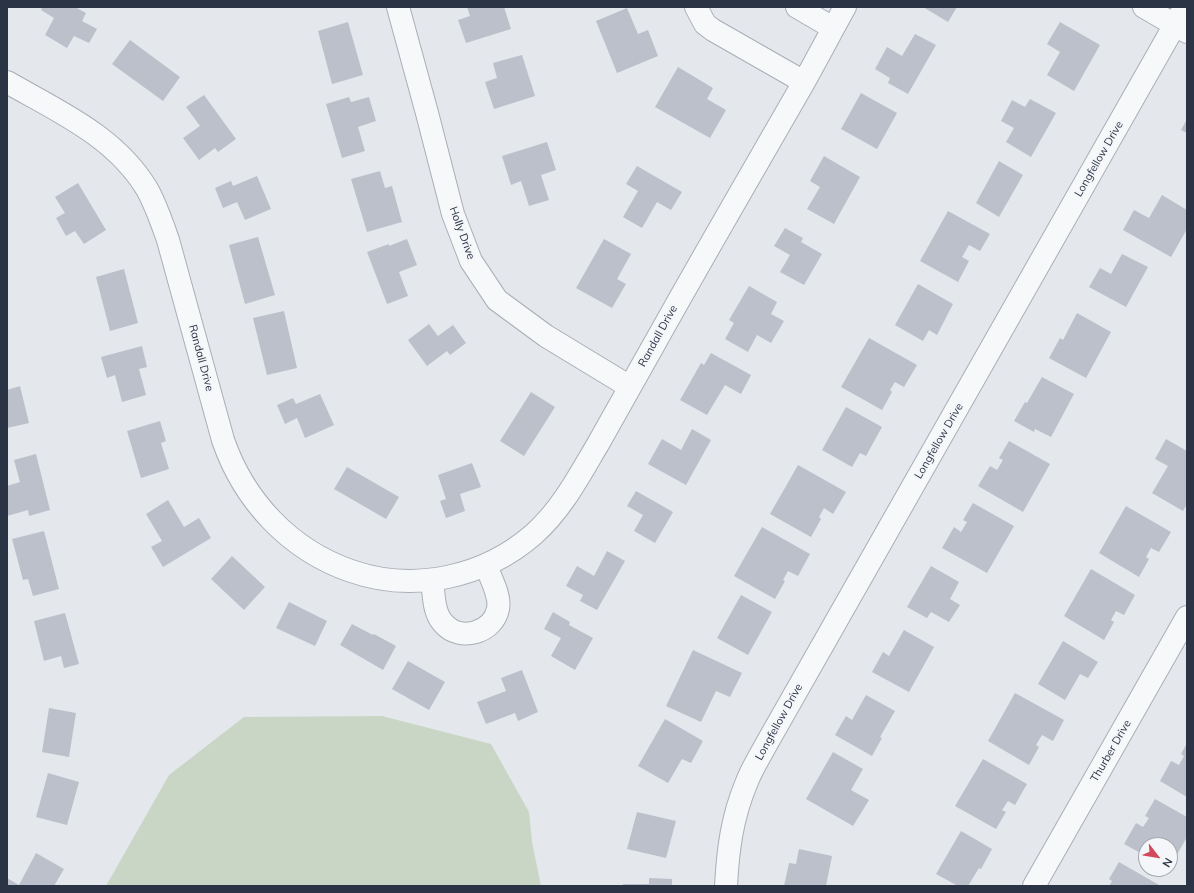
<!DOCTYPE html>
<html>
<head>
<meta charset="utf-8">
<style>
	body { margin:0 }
	#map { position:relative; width:1194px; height:893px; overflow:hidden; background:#e4e7ec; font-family:Mulish,sans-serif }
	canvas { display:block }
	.frame { position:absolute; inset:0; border:8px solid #2b3445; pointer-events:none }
	.north { position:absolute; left:1138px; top:837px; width:40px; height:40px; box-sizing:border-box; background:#f4f6f9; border:1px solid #a4a8b1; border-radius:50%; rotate:121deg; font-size:11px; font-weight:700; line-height:16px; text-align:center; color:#2b3445 }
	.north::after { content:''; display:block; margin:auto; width:14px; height:18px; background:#d1495b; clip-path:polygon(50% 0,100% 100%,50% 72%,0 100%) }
</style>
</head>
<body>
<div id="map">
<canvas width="1194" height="893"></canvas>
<div class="frame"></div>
<div class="north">N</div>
</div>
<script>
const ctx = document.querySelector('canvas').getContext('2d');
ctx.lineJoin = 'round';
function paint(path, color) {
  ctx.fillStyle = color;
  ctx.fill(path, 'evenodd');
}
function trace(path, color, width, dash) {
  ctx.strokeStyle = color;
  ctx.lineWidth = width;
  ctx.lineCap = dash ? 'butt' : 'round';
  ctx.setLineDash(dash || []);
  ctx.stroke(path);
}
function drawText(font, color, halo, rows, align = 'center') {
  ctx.font = font + ' Mulish,sans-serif';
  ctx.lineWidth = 4;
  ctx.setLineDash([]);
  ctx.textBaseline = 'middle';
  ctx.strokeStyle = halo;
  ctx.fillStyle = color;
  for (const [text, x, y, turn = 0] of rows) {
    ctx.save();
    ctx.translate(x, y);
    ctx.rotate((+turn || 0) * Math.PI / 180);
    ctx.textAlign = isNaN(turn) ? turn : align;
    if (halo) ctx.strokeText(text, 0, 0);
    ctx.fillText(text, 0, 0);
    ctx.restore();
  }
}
paint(new Path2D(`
	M382,716L491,744L529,812L532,842L541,886H106L169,775L244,717Z`), '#c9d6c5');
paint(new Path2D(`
	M42,7H75L86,13L82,21L97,29L89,43L74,36L67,48L45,35L54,18L41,10Z
	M467,7H504L511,29L466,43L458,20L470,16Z
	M923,7H957L948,22Z
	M627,8L638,34L648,30L658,56L617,73L596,21Z
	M348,22L363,75L332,84L318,31Z
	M1060,22L1100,45L1074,91L1047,75L1060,52L1047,44Z
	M915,34L936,45L908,94L888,83L890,78L875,69L887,47L902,56Z
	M130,40L180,77L163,101L112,64Z
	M522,55L535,96L494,109L485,82L497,78L493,63Z
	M678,67L713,88L707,99L726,110L710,138L655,107Z
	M861,93L897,113L877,149L841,129Z
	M204,95L236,139L218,152L215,148L199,160L183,138L200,126L186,107Z
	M349,97L351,102L369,97L376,121L358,127L365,151L342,158L326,104Z
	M1030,99L1056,113L1031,157L1006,142L1014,128L1001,121L1012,100L1025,107Z
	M1187,119V133L1181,130Z
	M547,142L556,170L541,175L549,200L529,206L521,181L511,185L502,156Z
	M824,156L860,177L834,224L807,209L820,187L810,181Z
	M999,161L1023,175L999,217L976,203Z
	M637,166L682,192L671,210L657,202L642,228L623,217L638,191L626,184Z
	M380,171L385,188L392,186L402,222L367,232L351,179Z
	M257,176L271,209L245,220L237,202L223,208L215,188L231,181L233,186Z
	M78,183L106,230L84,244L75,231L66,236L56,218L65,213L55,197Z
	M1162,195L1187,210V229L1171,257L1123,230L1134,210L1149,218Z
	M948,211L990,234L980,251L969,245L962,257L969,261L958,282L920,261Z
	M785,228L803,238L801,242L822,254L804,285L780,272L790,255L774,246Z
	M258,237L275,295L245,304L229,245Z
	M407,239L417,265L399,272L408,296L387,304L367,252L389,244V246Z
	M604,239L631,254L617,279L626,284L612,308L576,288Z
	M1122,254L1148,267L1126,307L1089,287L1100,268L1111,274Z
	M124,269L138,323L110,331L96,277Z
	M918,284L953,304L937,335L929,330L923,341L895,325Z
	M749,286L777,302L771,314L784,321L771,343L757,335L748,352L725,339L734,323L729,320Z
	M284,311L297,368L267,375L253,318Z
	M1077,313L1111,332L1086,378L1049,358L1060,338L1063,340Z
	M429,324L438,336L453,325L466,343L450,355L447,351L427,366L408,340Z
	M869,338L917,365L904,387L895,382L890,390L892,392L882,410L841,387Z
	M142,346L147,367L139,369L146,395L122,402L115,375L107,378L101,357Z
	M711,353L751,375L741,394L725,385L707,415L680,400L701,363L704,365Z
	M1042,377L1074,394L1051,437L1035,429L1034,432L1014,421L1025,402L1027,403Z
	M20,386L29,423L7,428V390Z
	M531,392L555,407L524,456L500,441Z
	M320,394L334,425L305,438L297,418L285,424L277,405L293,398L296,404Z
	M846,407L882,427L866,456L860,453L852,467L822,450Z
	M160,421L166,441L161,443L169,469L141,478L127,431Z
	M692,429L711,440L686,485L648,464L662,439L681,450Z
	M1166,439L1187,451V504L1183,511L1152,493L1168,466L1155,459Z
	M1009,441L1050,464L1023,512L978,486L990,466L997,470L1003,460L999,458Z
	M36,454L50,510L29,516L28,510L7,516V486L20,482L14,460Z
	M472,463L481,487L460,494L465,511L446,518L440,501L446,499L438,475Z
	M798,465L846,492L833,514L824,508L819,517L821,519L811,537L770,514Z
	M347,467L399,497L386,519L334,489Z
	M636,491L673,512L655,543L634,531L643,515L627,506Z
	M168,500L184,527L199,518L211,538L163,567L151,547L162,541L146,514Z
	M973,503L1014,526L987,573L942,548L954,527L961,532L967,522L963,520Z
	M1126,506L1171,532L1159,552L1151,548L1146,557L1149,559L1139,577L1099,553Z
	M762,527L810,554L798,576L788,571L783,580L785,581L775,599L734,576Z
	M44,531L59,589L33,596L28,579L23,580L12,539Z
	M607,551L625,561L597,610L580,601L583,595L566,586L577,566L594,576Z
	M232,556L265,587L244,610L211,579Z
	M931,566L959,582L950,599L960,605L949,622L931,612L927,618L907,607Z
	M1091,569L1135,595L1124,615L1116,611L1111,620L1114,622L1104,640L1064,616Z
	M741,595L772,612L748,655L717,638Z
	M289,602L327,621L315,646L276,628Z
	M553,612L570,622L569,625L593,638L575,670L551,656L561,638L544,629Z
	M65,613L79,664L64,668L61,656L44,661L34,621Z
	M352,624L373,635L374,634L396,646L383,670L340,645Z
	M904,630L934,647L909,692L872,672L883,652L889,656Z
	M1063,641L1098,662L1088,678L1080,674L1065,700L1038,684Z
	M693,650L742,673L730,697L716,691L701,722L666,706Z
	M408,661L445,682L429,710L392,689Z
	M522,670L538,712L518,721L515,713L486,724L477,702L506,691L501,678Z
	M1015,693L1064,720L1053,741L1042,735L1036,745L1039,747L1029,765L988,741Z
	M866,695L895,711L880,737L882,738L872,756L835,735L846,716L852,720Z
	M49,708L76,713L69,757L42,752Z
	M665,719L703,741L691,763L682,759L668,783L638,766Z
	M1187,743V797L1160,781L1171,761L1179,765L1184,756L1181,754Z
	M833,752L863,769L851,790L869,800L853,826L806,799Z
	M983,759L1027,784L1015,805L1008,801L1002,810L1006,812L996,829L955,806Z
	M48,773L79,782L67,825L36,817Z
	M1155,799L1187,817V837L1170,867V845H1146V856L1124,844L1136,823L1143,827L1149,818L1145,816Z
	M637,812L676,821L666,858L627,849Z
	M961,831L992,849L981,869L979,868L968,886H958L936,874Z
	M799,849L832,856L826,886H784L789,863L796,864Z
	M36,853L64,869L54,886H7V878L19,885Z
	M1119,862L1159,885L1158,886H1109L1112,881L1109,879Z
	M649,878L672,879V886H623V884H649Z`), '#bbc0ca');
const minor = new Path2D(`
	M398,7L427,113L453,214L471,261L497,300L546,336L630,387
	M696,7L705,24L713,30L804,82
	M797,7L833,28
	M1144,7L1187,32
	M7,82C59,112 115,136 147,189C156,205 162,223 168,240L223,440C244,501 290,550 351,571C414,593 485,577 534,534C562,509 579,476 598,444C616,412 634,380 652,348C702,258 753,171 804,82C818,57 831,32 845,7
	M432,580C434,594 433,613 444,624C460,642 493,633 498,609C501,595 490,578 486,565
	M726,886C728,849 732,818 746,784C751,770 760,756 767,743L1185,7
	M1034,886L1187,617`);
trace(minor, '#a9aeb7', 24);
trace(minor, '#f7f8fa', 22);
drawText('11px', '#2b3445', '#f4f6f9', [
	["Longfellow Drive",1099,159,-60],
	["Holly Drive",462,233,70],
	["Randall Drive",658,336,-61],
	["Randall Drive",201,358,75],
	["Longfellow Drive",939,441,-60],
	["Longfellow Drive",779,722,-61],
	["Thurber Drive",1111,751,-60]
]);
</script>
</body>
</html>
